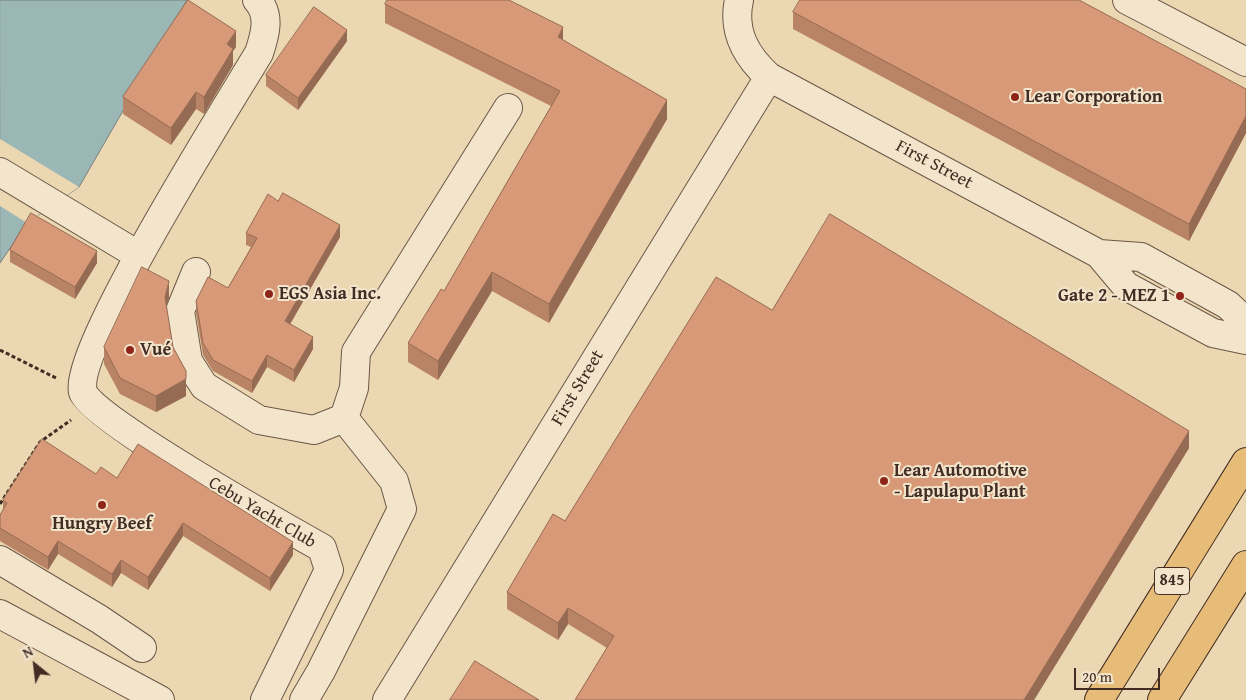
<!DOCTYPE html>
<html>
<head>
<meta charset="utf-8">
<style>
	body { margin:0 }
	#map { position:relative; width:1246px; height:700px; overflow:hidden; background:#ebd7b1; font-family:"Gentium Book Plus",serif }
	canvas { display:block }
	.north { position:absolute; left:10px; top:640px; width:50px; height:50px; -webkit-text-stroke:4px #f2e5cc; paint-order:stroke; rotate:331deg; font-size:14px; font-weight:700; line-height:20px; text-align:center; color:#422c24 }
	.north::after { content:''; display:block; margin:auto; width:18px; height:22px; background:#422c24; clip-path:polygon(50% 0,100% 100%,50% 72%,0 100%) }
	.scale { position:absolute; left:1074px; top:668px; width:86px; height:22px; box-sizing:border-box; border:2px solid #422c24; border-top:0; padding-left:6px; font-size:15px; line-height:18px; white-space:nowrap; color:#422c24; -webkit-text-stroke:4px #f2e5cc; paint-order:stroke }
</style>
</head>
<body>
<div id="map">
<canvas width="1246" height="700"></canvas>
<div class="north">N</div>
<div class="scale">20 m</div>
</div>
<script>
const ctx = document.querySelector('canvas').getContext('2d');
ctx.lineJoin = 'round';
function paint(path, color) {
  ctx.fillStyle = color;
  ctx.fill(path, 'evenodd');
}
function trace(path, color, width, dash) {
  ctx.strokeStyle = color;
  ctx.lineWidth = width;
  ctx.lineCap = dash ? 'butt' : 'round';
  ctx.setLineDash(dash || []);
  ctx.stroke(path);
}
function drawText(font, color, halo, rows, align = 'center') {
  ctx.font = font + ' "Gentium Book Plus",serif';
  ctx.lineWidth = 4;
  ctx.setLineDash([]);
  ctx.textBaseline = 'middle';
  ctx.strokeStyle = halo;
  ctx.fillStyle = color;
  for (const [text, x, y, turn = 0] of rows) {
    ctx.save();
    ctx.translate(x, y);
    ctx.rotate((+turn || 0) * Math.PI / 180);
    ctx.textAlign = isNaN(turn) ? turn : align;
    if (halo) ctx.strokeText(text, 0, 0);
    ctx.fillText(text, 0, 0);
    ctx.restore();
  }
}
const water = new Path2D(`
	M0,0H187L79,187L27,223L0,263Z`);
paint(water, '#9bb7b5');
trace(water, '#777f7b', 1);
paint(new Path2D(`
	M0,139L79,187L27,223L0,206Z`), '#ebd7b1');
const minor = new Path2D(`
	M257,0C271,15 265,35 259,53C230,102 72,351 83,392C89,417 288,529 322,548L329,570L265,700
	M739,0C732,32 746,56 769,77L1099,254L1126,286L1213,333L1246,340
	M1127,0L1246,62
	M0,172L138,255
	M1099,254L1141,257L1228,305L1246,322
	M196,272L180,311L188,361L204,386L259,420L314,430L344,418
	M344,418L354,388L356,352L508,108
	M0,560L99,619L142,648
	M0,614L160,700
	M304,700L321,671L402,509L394,481L344,418
	M387,700L769,77`);
const major = new Path2D(`
	M1099,700L1246,462
	M1162,700L1246,565`);
trace(minor, '#6c5747', 30);
trace(major, '#422c24', 30);
trace(new Path2D(`
	M0,350L58,379
	M0,504L40,442L71,420`), '#422c24', 3, [4, 2.5]);
trace(minor, '#f2e5cc', 28);
trace(major, '#e6bc78', 28);
paint(new Path2D(`
	M385,4L563,40L667,119L549,323L492,291L438,380L408,362V343L444,291L551,106L385,23Z
	M793,12L1246,89V133L1189,241L793,29Z
	M347,41L298,110L266,86V75Z
	M236,47L233,51V65L204,114L196,109L171,145L123,114V97Z
	M246,233L340,237L290,324L313,349L294,382L267,367L252,393L213,371L203,355L196,313V301L228,288L251,247L246,245Z
	M10,250L97,263L75,299L10,262Z
	M169,298L166,307L173,347L186,387V396L156,412L120,394L104,364V347Z
	M772,310L1189,448L1034,700H575L607,648L568,624L558,640L507,609V592L565,521Z
	M96,474L117,478L293,555L270,591L183,536L148,590L121,573L112,587L58,554L48,570L0,541V515L3,510V500Z`), '#b98466');
paint(new Path2D(`
	M563,27V46L558,37Z
	M347,30V41L298,110V98Z
	M236,31V47L233,51V65L204,114V97L227,44Z
	M196,92V109L171,145V128Z
	M667,100V119L549,323V304Z
	M1246,116V133L1189,241V224Z
	M340,225V237L285,333V321Z
	M97,251V263L75,299V287Z
	M492,272V291L438,380V361Z
	M169,281V298L165,313V297Z
	M313,337V349L294,382V370Z
	M267,355V367L252,393V381Z
	M186,371V396L156,412V396Z
	M1189,431V448L1034,700H1024Z
	M183,523V536L148,590V577Z
	M58,541V554L48,570V557Z
	M293,542V555L270,591V578Z
	M121,560V573L112,587V574Z
	M568,608V624L558,640V623Z`), '#966b53');
const building = new Path2D(`
	M188,0L236,31L227,44L233,49L204,97L196,92L171,128L123,97Z
	M387,0H509L563,27L558,37L667,100L549,304L492,272L438,361L408,343L441,289L444,291L560,91L385,4Z
	M800,0H1079L1246,89V116L1189,224L793,12Z
	M314,7L347,30L298,98L266,75Z
	M283,193L340,225L285,321L313,337L294,370L267,355L252,381L213,360L203,343L196,301L208,277L228,288L257,238L246,233L268,194L278,201Z
	M31,213L97,251L75,287L10,250Z
	M830,214L1189,431L1024,700H575L614,636L568,608L558,623L507,592L553,514L565,521L716,277L772,310Z
	M142,267L169,281L165,297L173,347L186,371V379L156,396L120,378L104,347Z
	M42,439L96,474L101,467L117,478L138,444L293,542L270,578L183,523L148,577L121,560L112,574L58,541L48,557L0,528V515L7,503L3,500Z
	M475,661L539,700H450Z`);
paint(building, '#d79977');
trace(building, '#966b53', 1);
for (const [x, y, r, color] of [
	[1015,97,5,"#8f2418"],
	[269,294,5,"#8f2418"],
	[1180,296,5,"#8f2418"],
	[130,350,5,"#8f2418"],
	[884,481,5,"#8f2418"],
	[102,505,5,"#8f2418"]
]) {
  const dot = new Path2D();
  dot.arc(x, y, r, 0, 2 * Math.PI);
  ctx.fillStyle = color;
  ctx.fill(dot);
  trace(dot, '#f2e5cc', 2);
}
for (const [x, y, w] of [
	[1172,581,35]
]) {
  const box = new Path2D();
  box.roundRect(x - w / 2, y - 13.5, w, 27, 4);
  ctx.fillStyle = '#f2e5cc';
  ctx.fill(box);
  trace(box, '#422c24', 1);
}
drawText('bold 16px', '#422c24', null, [
	["845",1172,581]
]);
drawText('bold 18px', '#422c24', '#f2e5cc', [
	["Lear Corporation",1025,97],
	["EGS Asia Inc.",279,294],
	["Gate 2 - MEZ 1",1170,296,"right"],
	["Vué",140,350],
	["Lear Automotive",894,471],
	["- Lapulapu Plant",894,492],
	["Hungry Beef",102,524,"center"]
], 'left');
drawText('18px', '#422c24', '#f2e5cc', [
	["First Street",934,165,28],
	["First Street",578,388,-59],
	["Cebu Yacht Club",262,513,31]
]);
</script>
</body>
</html>
